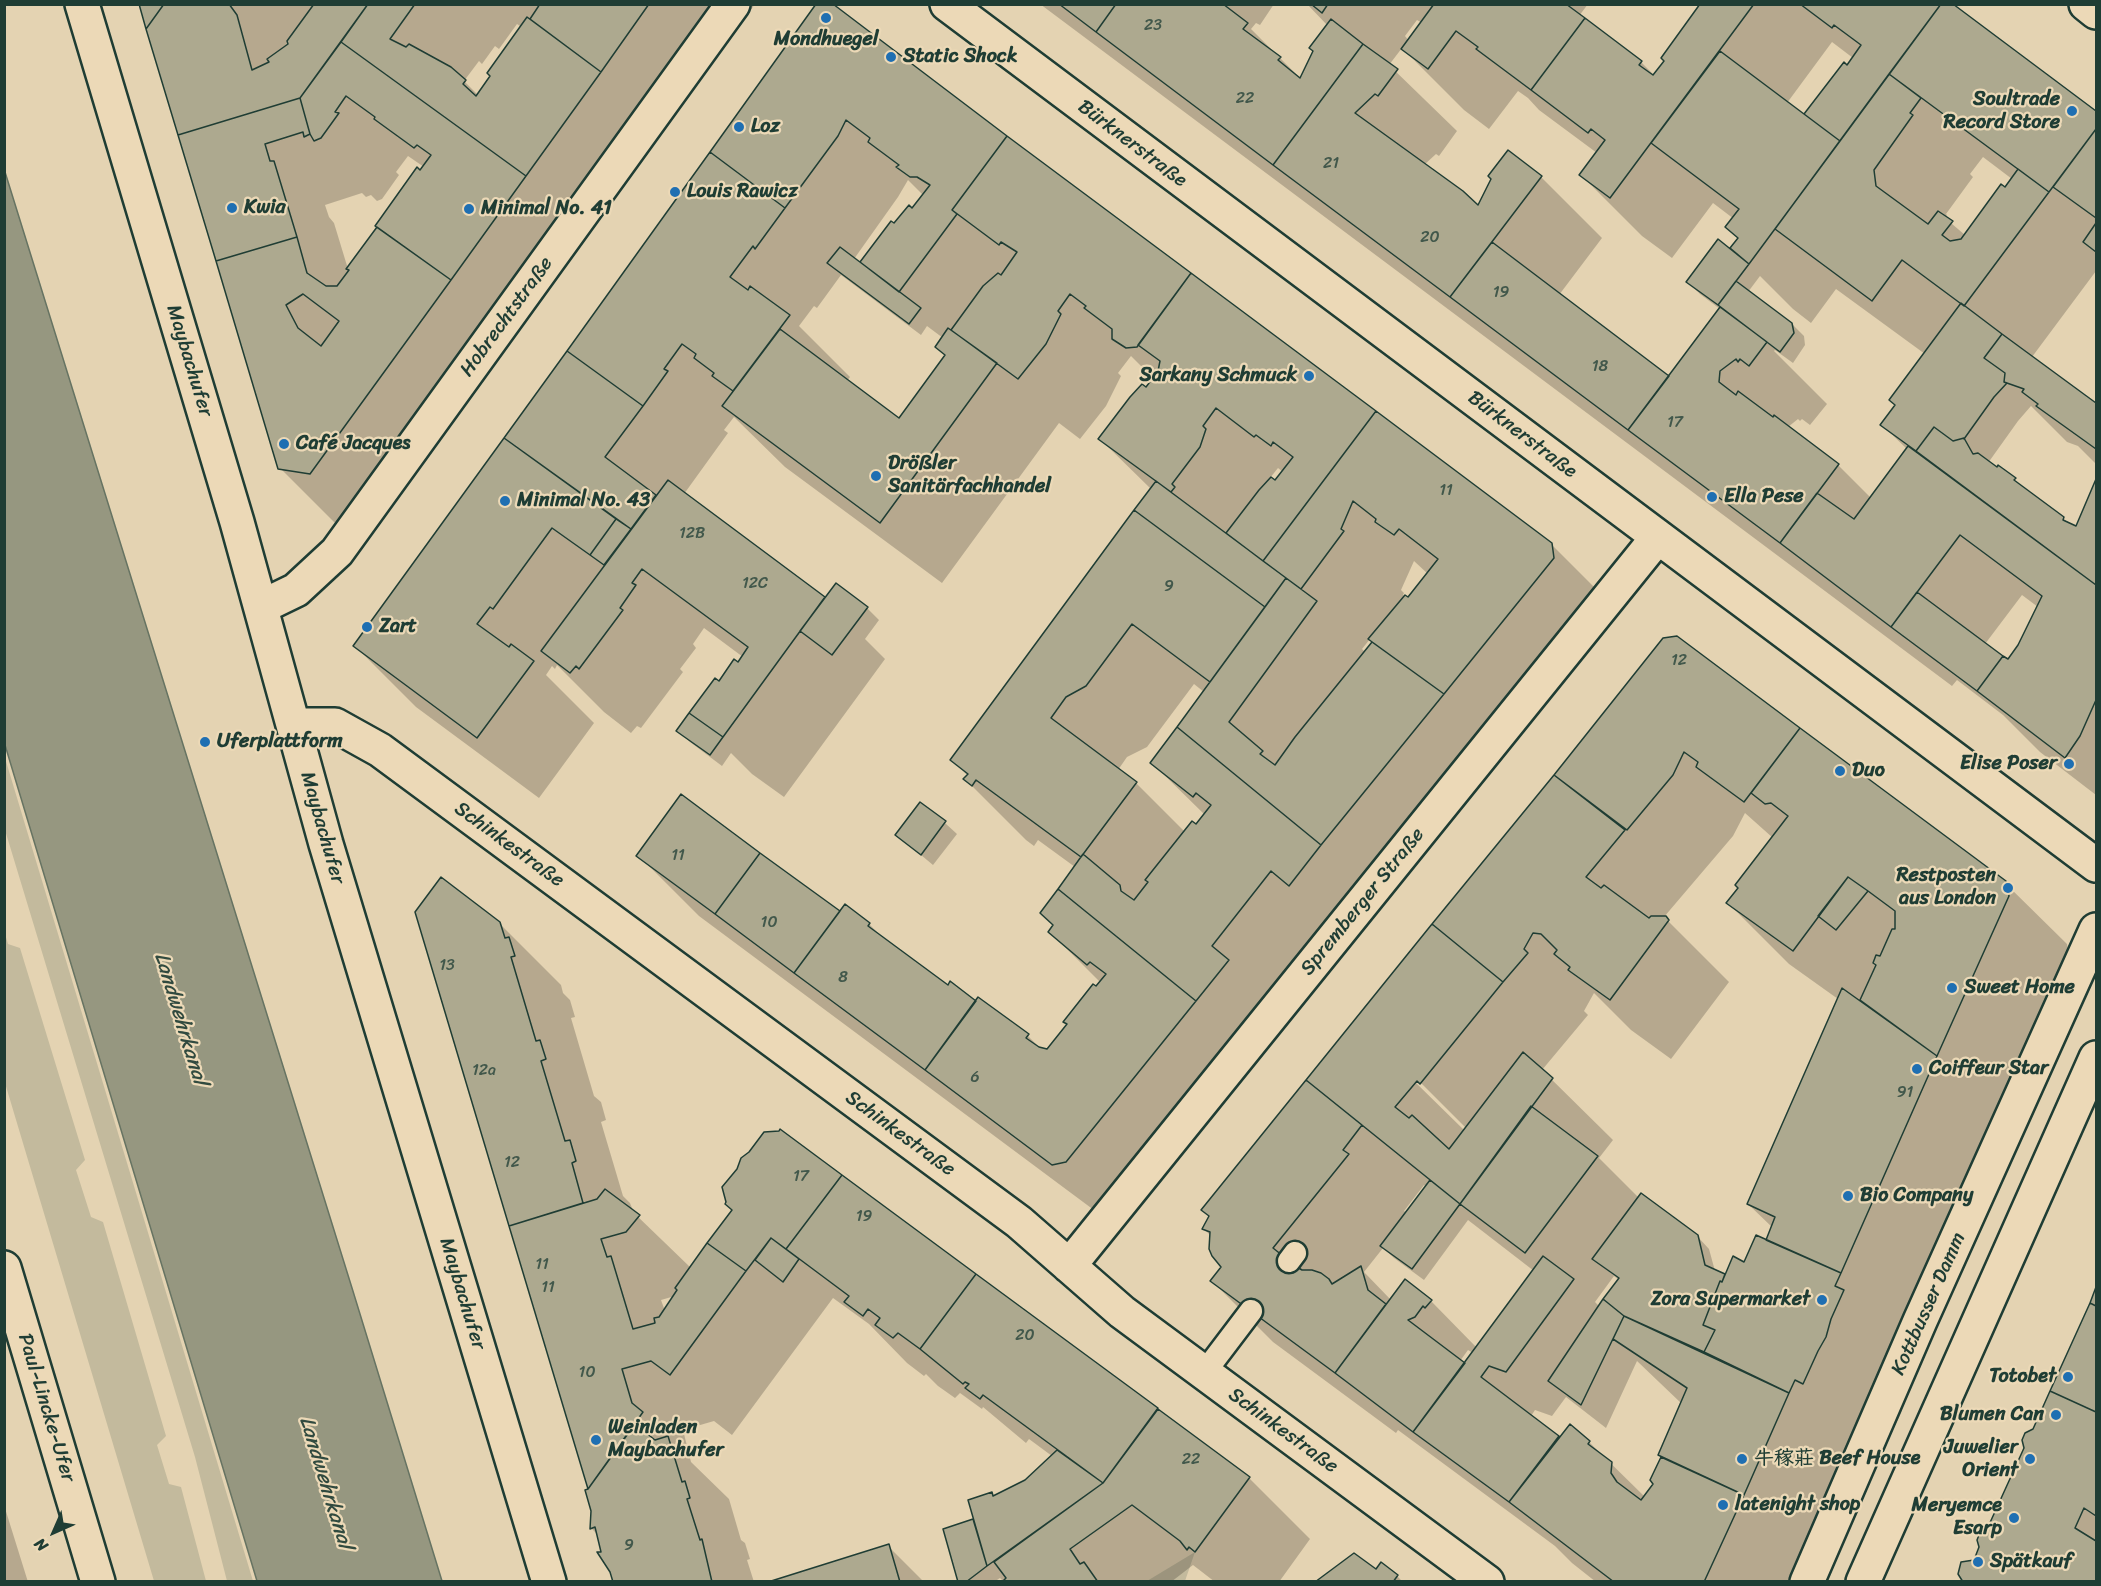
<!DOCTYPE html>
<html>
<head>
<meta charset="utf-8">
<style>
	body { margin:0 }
	#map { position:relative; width:2101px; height:1586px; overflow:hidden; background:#e4d3b2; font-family:Sriracha,sans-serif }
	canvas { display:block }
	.frame { position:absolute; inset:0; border:6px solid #1f3d34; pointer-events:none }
	.north { position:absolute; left:24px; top:1502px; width:60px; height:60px; -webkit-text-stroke:4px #ecd9b7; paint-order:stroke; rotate:225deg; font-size:16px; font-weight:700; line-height:24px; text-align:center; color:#1f3d34 }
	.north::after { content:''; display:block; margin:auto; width:21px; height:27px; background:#1f3d34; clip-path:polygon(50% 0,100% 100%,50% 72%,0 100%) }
</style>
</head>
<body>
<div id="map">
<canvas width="2101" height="1586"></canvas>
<div class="frame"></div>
<div class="north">N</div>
</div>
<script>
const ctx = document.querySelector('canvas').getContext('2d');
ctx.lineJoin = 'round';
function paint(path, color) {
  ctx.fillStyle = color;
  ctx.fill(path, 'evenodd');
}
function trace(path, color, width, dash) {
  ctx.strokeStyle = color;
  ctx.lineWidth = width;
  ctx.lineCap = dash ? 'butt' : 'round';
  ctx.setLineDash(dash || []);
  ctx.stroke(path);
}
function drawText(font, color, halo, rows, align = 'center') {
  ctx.font = font + ' Sriracha,"LXGW WenKai TC",sans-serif';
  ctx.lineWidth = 4.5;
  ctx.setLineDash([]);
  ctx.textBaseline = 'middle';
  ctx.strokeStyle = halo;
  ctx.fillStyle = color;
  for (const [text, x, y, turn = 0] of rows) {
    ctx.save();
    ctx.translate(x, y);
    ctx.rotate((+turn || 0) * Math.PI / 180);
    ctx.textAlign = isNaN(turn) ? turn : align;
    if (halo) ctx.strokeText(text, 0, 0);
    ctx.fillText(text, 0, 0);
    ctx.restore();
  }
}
paint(new Path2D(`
	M4,758H5L253,1581H227L195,1457L5,830Z
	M5,934L8,944L20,948L85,1160L76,1170L91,1217L103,1222L166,1436L157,1445L169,1484L181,1487L206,1581H154L5,1083Z
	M1195,1552L1185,1581H1147Z`), '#c3ba9d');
const water = new Path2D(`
	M5,172L352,1288L442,1581H257L5,745Z`);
paint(water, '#969780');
trace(water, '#667362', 1.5);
paint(new Path2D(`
	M140,4H755L372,534L341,529L280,468ZM517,24L523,28L478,95L464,81L479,61L482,64L495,46L499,49ZM408,156L424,167L348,269L334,223L329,217L325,205L362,193L366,197L371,195L377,201L382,199L399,175L396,172Z
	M1040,4H1274L1260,25L1256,23L1251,29L1301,79L1328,26L1307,4H1588L1579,16L1641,62L1654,75L1702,4H1951L2096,113V271L2032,357L2096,405V464L2078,446L2067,442L2031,406L2018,421L1988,463L1997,469L1999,467L2030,494L2076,528L2096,483V795L2040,752L2003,715L1957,680L1952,686ZM1417,20L1422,23L1409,41L1405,36ZM1832,42L1853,58L1804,116L1787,103ZM1402,48L1464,110L1489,129L1518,91L1528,98L1539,110L1597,153L1581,175L1642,236L1672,258L1713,203L1734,219L1739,239L1740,256L1688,282L1700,294L1720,309L1669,378L1559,295L1602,238L1541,177L1478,207L1424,165L1436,154L1439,156L1457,131L1389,65ZM1983,157L2012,179L1965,235L1945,218L1947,215L1946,214L1973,177L1970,174ZM1760,276L1793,309L1811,323L1836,289L1925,354L1896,405L1882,425L1908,450L1871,498L1838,465L1788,427L1798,419L1800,421L1802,419L1810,425L1827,404L1774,351L1775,350L1793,363L1805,345L1804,336L1792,324L1748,292ZM2022,595L2038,607L2020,646L2008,662L1985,644Z
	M817,6L1551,544L1612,605L1614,620L1351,946L1333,931L1273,1007L1289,1023L1127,1223L1114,1225L699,916L638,855L840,913L869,924L888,943L948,987L1028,1036L1041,1049L1048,1050L1101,983L1050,932L1054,926L1075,867L1038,840L1034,846L1026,840L965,779L968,776L952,760L1151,489L1100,439L1154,379L1131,356L1118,373L1121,376L1106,406L1080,439L1059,423L942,583L785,467L734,417L724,430L728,433L684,494L825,600L836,585L867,608L879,620L865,639L885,659L784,797L752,774L731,753L722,766L690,742L678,731L743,657L704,628L693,644L696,648L680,669L683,672L641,728L637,726L631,733L604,712L557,665L555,669L552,666L546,675L594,723L539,798L416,707L355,646ZM908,180L924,196L912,210L894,225L891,223L861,264L854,259L898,197ZM841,275L921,335L927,326L943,338L936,347L946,356L899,420L847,381L850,377L799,326L814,306L817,308ZM1278,468L1283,472L1276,482L1270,478ZM1414,561L1428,574L1408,599L1403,595L1404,593L1401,590ZM1370,639L1373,642L1365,652L1362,649ZM1194,684L1204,692L1152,763L1205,815L1196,826L1185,832L1136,783L1118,770L1127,757L1147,747Z
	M1677,638L2005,883L2067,944L2069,958L1911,1360L1918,1367L1906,1395L1901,1413L1879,1459L1870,1455L1792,1582H1596L1572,1563L1555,1546L1398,1430L1396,1433L1273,1342L1212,1281L1223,1267L1211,1236L1204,1229L1399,970L1664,639ZM1745,813L1773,838L1728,903L1789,964L1838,999L1748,1204L1773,1228L1767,1241L1745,1264L1726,1276L1715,1271L1709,1249L1697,1236L1639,1198L1599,1158L1613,1140L1542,1070L1588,1015L1584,1011L1594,993L1631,1030L1671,1059L1729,982L1664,917L1733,836ZM1415,1077L1468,1130H1464L1413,1080ZM1424,1185L1426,1187L1407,1213L1404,1211ZM1468,1220L1534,1271L1477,1348L1431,1301L1391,1300L1364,1272L1383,1248L1394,1258L1424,1280ZM1614,1276L1619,1280L1600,1307L1595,1302ZM1468,1350L1473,1353L1465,1365L1460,1361ZM1637,1361L1682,1404L1660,1454L1662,1457L1652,1480L1655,1484L1645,1497L1589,1442L1560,1439L1531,1416L1535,1410L1552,1416L1566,1397L1606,1428Z
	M920,804L945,823L957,834L933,865L897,835Z
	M416,912L499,923L561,985L563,993L570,1000L575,1017L571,1018L594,1096L601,1102L606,1120L601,1122L623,1196L630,1203L634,1213L691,1268L733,1210L978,1276L1249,1478L1310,1539L1279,1582H1215L1193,1565L1171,1582H1004L1000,1578L994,1582H960L945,1530L975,1520L991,1494L994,1497L1025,1481L1052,1456L1029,1439L1026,1443L983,1407L982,1409L960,1393L955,1398L938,1386L926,1374L924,1376L907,1363L869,1324L833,1298L732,1435L714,1421L683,1430L691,1462L729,1499L741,1540L745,1543L750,1559L747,1560L754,1582H614L599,1536L591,1528L593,1511L590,1490ZM675,1296L665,1311L661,1300Z
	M2096,1291V1582H1965L1975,1562Z
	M4,1505L28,1582H4Z
	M888,1546L924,1582H773Z
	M1376,1572L1397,1576L1403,1582H1317Z`), '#0003');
const building = new Path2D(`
	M139,4H164L146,29Z
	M164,4H229L237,15L252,70L269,62L267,59L288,44L287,41L314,4H368L300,98L178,135L146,29Z
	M368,4H415L390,39L406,47L409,44L451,67L466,80L463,84L476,96L490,76L487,73L527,17L601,72L526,176L341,42Z
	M540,4H649L601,72L530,19Z
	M816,4H833L1007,136L952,210L957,214L899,292L860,262L891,221L894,223L909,205L912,208L930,185L917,177H910L896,167L899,165L868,142L870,138L846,120L838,136L785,208L710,152Z
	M1059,4H1116L1096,32Z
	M1116,4H1223L1248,23L1243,29L1281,57L1278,60L1300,78L1313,51L1309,48L1331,19L1363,44L1273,165L1096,32Z
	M1311,4H1328L1322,13Z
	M1434,4H1566L1585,18L1531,90L1476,49L1478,47L1456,31L1428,69L1401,49Z
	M1700,4H1754L1610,198L1579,175L1605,140L1591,129L1588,133L1531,90L1585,18L1642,61L1639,65L1653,75L1664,61L1661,58Z
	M1800,4H1941L1840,141L1804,114L1844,62L1847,65L1861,45L1834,25L1832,28Z
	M1941,4H1953L2096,111V129L2049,192L1889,74Z
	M341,42L526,176L451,280L375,226L417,167L420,170L431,155L417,145L414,148L374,119L375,117L346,96L335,112L339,113L321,138L314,141L310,134L300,98Z
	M1363,44L1398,69L1378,96L1375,94L1355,113L1463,191L1478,205L1491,179L1488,176L1508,150L1542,176L1450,297L1273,165Z
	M1720,51L1840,141L1749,264L1730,248L1738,238L1725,227L1739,209L1651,143Z
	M1889,74L1921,98L1910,113L1913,115L1874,170L1876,186L1928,224L1938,211L1953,221L1942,235L1950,241L1961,239L2001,184L2005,187L2018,169L2049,192L1964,306L1902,260L1872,301L1775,229Z
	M300,98L310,134L304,137L303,132L265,144L270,161H274L297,237L216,261L178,135Z
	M2096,129V218L2053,187Z
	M1007,136L1191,273L1137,347L1126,348L1112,339V329L1084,308L1086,306L1070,294L1058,311L1061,314L1046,344L1018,379L951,330L983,286L998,273L1001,275L1017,252L1001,242L999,245L952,210Z
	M710,152L785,208L755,249L753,246L730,277L748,290L750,286L790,315L733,391L712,376L714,373L694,358L696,354L682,344L664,369L668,371L643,406L567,351Z
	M2096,223V252L2083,242Z
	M377,227L451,280L310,474L278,469L216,261L297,237L307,273L326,286H337L349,270L346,269ZM303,294L339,321L321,346L298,328L286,305Z
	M1718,239L1749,264L1718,305L1686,282Z
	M1492,242L1669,376L1628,430L1450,297Z
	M840,247L921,308L909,324L827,263Z
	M1191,273L1376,411L1263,561L1226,533L1259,490L1271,477L1275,480L1293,457L1273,442L1271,446L1256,435L1254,437L1216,408L1203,426L1206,429L1200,447L1172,484L1175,487L1171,492L1098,439L1130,397L1142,384L1146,387L1158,371L1160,361L1138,345Z
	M1736,281L1792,323L1794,333L1780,352L1718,305Z
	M1961,303L2002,334L1984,358L2005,373L2004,382L2007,383L1994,397L1964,439V438L1953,441L1934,427L1916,451L1880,425L1895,405L1889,400Z
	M1720,307L1767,342L1749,366L1740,359L1738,362L1736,359L1720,371L1719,382L1736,395L1738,391L1773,417L1774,415L1839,464L1780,543L1628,430Z
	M948,328L997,363L880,523L722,406L780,329L899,418L945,355L935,347Z
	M2002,334L2096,403V449L2036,406L2038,404L2022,392L2024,389L2004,382L2005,373L1984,358Z
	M567,351L643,406L605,457L656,495L631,529L504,438Z
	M1376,411L1552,543L1554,558L1444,694L1368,639L1405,595L1408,597L1438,559L1399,529L1394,535L1375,522L1376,519L1353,501L1341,529L1344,531L1301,589L1263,561Z
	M1934,427L1953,441L1964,438L1973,454L1978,453L1997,467L1998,465L2016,478L2014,480L2064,517L2063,520L2076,526L2096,479V585L1916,451Z
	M504,438L616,519L590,555L552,528L493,609L490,607L477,624L509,647L511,644L534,661L477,738L353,646Z
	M1908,446L2096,585V700L2080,736L2065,758L1977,691L2003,656L2008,659L2018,645L2042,596L1960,535L1891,627L1780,543L1817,493L1854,519Z
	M668,480L825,597L723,737L689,713L715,678L719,681L734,659L738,662L748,647L642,569L632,583L636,585L620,608L623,610L579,669L576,666L570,673L541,651Z
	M1156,481L1286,578L1265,607L1134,510Z
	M1134,510L1265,607L1210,682L1132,624L1086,686L1066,697L1051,718L1137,782L1081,857L976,780L972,786L963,779L968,774L950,760Z
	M616,519L631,529L604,565L590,555Z
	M1286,578L1317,601L1229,722L1263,751L1260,754L1275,765L1295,737L1372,642L1444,694L1321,845L1177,727Z
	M836,583L868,607L832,655L800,631Z
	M1917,592L2003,656L1977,691L1891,627Z
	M1677,636L1800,728L1744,802L1696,767L1698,762L1684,752L1673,775L1627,830L1554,775L1663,638Z
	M689,713L723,737L710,755L676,731Z
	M1177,727L1321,845L1289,886L1271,871L1212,946L1229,960L1196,1001L1058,889L1083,854L1120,885L1121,891L1134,900L1148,882L1145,880L1192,821L1196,824L1211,805L1196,793L1193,797L1150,763Z
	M1800,728L2006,881L2009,896L1937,1056L1860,1000L1876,965L1873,963L1876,955L1880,956L1892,929H1895V911L1868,891L1848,877L1793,951L1726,903L1738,888L1735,885L1788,816L1771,803L1765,804L1751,793Z
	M1554,775L1625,830L1586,877L1601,888L1604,885L1649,918L1651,916H1666L1669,920L1610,1000L1568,970L1570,967L1554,954L1557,950L1541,934L1533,933L1524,949L1528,953L1503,982L1432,924Z
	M681,794L760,853L715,914L636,856Z
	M920,802L946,821L921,855L895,835Z
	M760,853L840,911L794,973L715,914Z
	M441,877L500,922L505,938L509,937L515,956L511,957L536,1041L540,1040L546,1059L541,1061L565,1141L570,1140L576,1161L572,1163L583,1203L509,1226L415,912Z
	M1848,877L1868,891L1836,930L1818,916Z
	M1058,889L1196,1001L1066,1162L1052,1165L925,1070L978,997L1029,1034L1026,1038L1039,1047L1047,1049L1067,1024L1063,1022L1093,984L1096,986L1106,974L1090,962L1087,965L1048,932L1053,925L1040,913Z
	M845,904L870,923L868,926L948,985L950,981L976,1001L925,1070L794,973Z
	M1432,924L1503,982L1420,1084L1417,1081L1395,1107L1409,1118L1412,1115L1449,1149L1523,1052L1553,1078L1460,1204L1306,1080Z
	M1842,988L1937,1056L1841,1273L1766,1240L1775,1217L1747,1204Z
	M1306,1080L1362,1125L1343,1150L1349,1154L1273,1248L1297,1267L1302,1270H1312L1321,1273L1329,1279L1332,1284L1361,1266L1368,1290L1386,1304L1335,1373L1210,1281L1221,1267L1212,1256L1209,1249L1210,1232L1202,1229L1209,1216L1201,1210Z
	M1531,1106L1598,1156L1525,1253L1460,1204Z
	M780,1129L842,1175L786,1249L771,1238L746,1271L707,1243L732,1210L725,1204L726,1202L722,1187L737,1169L741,1158L749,1152L764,1132L779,1131Z
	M842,1175L976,1274L920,1349L898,1333L893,1338L875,1325L880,1318L868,1309L863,1316L844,1302L849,1296L786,1249Z
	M1430,1180L1460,1204L1412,1269L1380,1246Z
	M605,1189L640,1215L626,1232L601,1239L607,1257L611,1256L633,1329L655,1323L654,1318L659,1317L677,1290L675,1288L707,1243L746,1271L670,1375L651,1361L622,1369L632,1403L643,1412L588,1489L509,1226L597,1199Z
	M1641,1193L1698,1235L1705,1265L1725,1274L1722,1282L1720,1281L1703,1325L1715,1330L1704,1352L1624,1316L1603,1299L1619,1278L1592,1259Z
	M1756,1235L1841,1273L1835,1286L1844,1290L1831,1319L1826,1337L1818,1351L1803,1384L1795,1380L1789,1393L1704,1352L1715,1330L1703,1325L1720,1281L1722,1282L1733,1256L1744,1262Z
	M771,1238L799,1259L783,1282L755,1260Z
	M1543,1256L1574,1279L1506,1372L1489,1366L1481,1377L1559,1436L1509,1502L1413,1432Z
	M976,1274L1158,1408L1103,1483L983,1395L980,1399L965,1388L969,1384L965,1382L963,1384L920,1349Z
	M1405,1279L1432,1300L1425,1308L1423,1306L1415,1317L1408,1320L1465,1363L1413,1432L1335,1373Z
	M2096,1287V1306L2090,1303Z
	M1603,1299L1624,1316L1581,1405L1548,1381Z
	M2090,1303L2096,1306V1412L2050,1391Z
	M1624,1316L1789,1393L1744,1495L1658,1455L1687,1388L1613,1339Z
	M2050,1391L2096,1412V1516L2084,1508L2075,1528L2096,1541V1582H1963L1958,1574L1961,1562L1974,1560L1979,1547L1977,1540L1981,1530L1988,1527L2024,1448L2022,1440L2025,1433L2033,1429Z
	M1158,1409L1250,1477L1195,1552L1189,1547L1187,1550L1180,1541L1132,1505L1070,1549L1080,1564L1084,1562L1098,1582H1002L1006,1578L994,1562L1103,1483Z
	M635,1424L655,1440L668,1436L682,1482L685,1481L690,1498L687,1499L700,1540L702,1539L712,1582H613L610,1572L597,1552H601L595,1527L590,1529L591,1511L585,1490L588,1489Z
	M1570,1424L1590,1441L1588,1444L1612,1462L1611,1473L1617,1482L1641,1500L1653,1484L1650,1480L1661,1457L1744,1495L1704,1582H1614L1509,1502Z
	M1057,1450L1103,1483L987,1566L968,1500L992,1492L993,1496L1025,1480Z
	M973,1519L987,1566L966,1582H958L943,1529Z
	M889,1544L900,1582H768Z
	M1354,1553L1376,1569L1381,1562L1398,1575L1393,1582H1315Z`);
paint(building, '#ada98f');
trace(building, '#1f3d34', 1.5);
const service = new Path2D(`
	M1289,1261L1295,1253
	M1204,1373L1251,1311`);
const minor = new Path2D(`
	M82,4L237,522L326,844L549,1582
	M947,4L2096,865
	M2086,4L2096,12
	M261,607L296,590L337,552L733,4
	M293,725H335L380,750L1019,1222L1122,1312L1487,1582
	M1069,1266L1657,538
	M4,1268L98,1582`);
const secondary = new Path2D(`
	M1807,1582L1920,1321L2096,930
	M1863,1582L2096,1058`);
trace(service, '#1f3d34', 27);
trace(minor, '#1f3d34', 38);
trace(secondary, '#1f3d34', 38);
trace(service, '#ecd9b7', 22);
trace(minor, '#ecd9b7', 33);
trace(secondary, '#ecd9b7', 33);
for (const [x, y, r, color] of [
	[826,18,6,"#1f6fb2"],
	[891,57,6,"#1f6fb2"],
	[2072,111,6,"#1f6fb2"],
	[739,127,6,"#1f6fb2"],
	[675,192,6,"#1f6fb2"],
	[232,208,6,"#1f6fb2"],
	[469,209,6,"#1f6fb2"],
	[1309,376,6,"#1f6fb2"],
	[284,444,6,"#1f6fb2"],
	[876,476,6,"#1f6fb2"],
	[1712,497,6,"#1f6fb2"],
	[505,501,6,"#1f6fb2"],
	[367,627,6,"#1f6fb2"],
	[205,742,6,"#1f6fb2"],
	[2069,764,6,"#1f6fb2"],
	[1840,771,6,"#1f6fb2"],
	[2008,888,6,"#1f6fb2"],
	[1952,988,6,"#1f6fb2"],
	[1917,1069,6,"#1f6fb2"],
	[1848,1196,6,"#1f6fb2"],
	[1822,1300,6,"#1f6fb2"],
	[2068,1377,6,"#1f6fb2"],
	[2056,1415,6,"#1f6fb2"],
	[596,1440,6,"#1f6fb2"],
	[1742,1459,6,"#1f6fb2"],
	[2030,1459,6,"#1f6fb2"],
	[1723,1505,6,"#1f6fb2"],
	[2014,1518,6,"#1f6fb2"],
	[1978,1562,6,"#1f6fb2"]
]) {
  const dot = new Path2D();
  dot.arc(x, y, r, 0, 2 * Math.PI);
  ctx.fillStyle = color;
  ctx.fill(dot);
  trace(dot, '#ecd9b7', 2);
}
drawText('16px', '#42584b', null, [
	["23",1153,26],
	["22",1245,99],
	["21",1331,164],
	["20",1430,238],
	["19",1501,293],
	["18",1600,367],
	["17",1675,423],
	["11",1446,491],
	["12B",692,534],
	["12C",755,584],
	["9",1169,587],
	["12",1679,661],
	["11",678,856],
	["10",769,923],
	["13",447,966],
	["8",843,978],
	["12a",484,1071],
	["6",975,1078],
	["91",1905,1093],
	["12",512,1163],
	["17",801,1177],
	["19",864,1217],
	["11",542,1265],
	["11",548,1288],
	["20",1025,1336],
	["10",587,1373],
	["22",1191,1460],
	["9",629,1546]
]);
drawText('bold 20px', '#1f3d34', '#ecd9b7', [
	["Mondhuegel",826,40,"center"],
	["Static Shock",903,57],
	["Soultrade",2060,100,"right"],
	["Record Store",2060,123,"right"],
	["Loz",751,127],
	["Louis Rawicz",687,192],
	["Kwia",244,208],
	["Minimal No. 41",481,209],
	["Sarkany Schmuck",1297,376,"right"],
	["Café Jacques",296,444],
	["Drößler",888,464],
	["Sanitärfachhandel",888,487],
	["Ella Pese",1724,497],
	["Minimal No. 43",517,501],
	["Zart",379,627],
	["Uferplattform",217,742],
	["Elise Poser",2057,764,"right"],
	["Duo",1852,771],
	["Restposten",1996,876,"right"],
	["aus London",1996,899,"right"],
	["Sweet Home",1964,988],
	["Coiffeur Star",1929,1069],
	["Bio Company",1860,1196],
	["Zora Supermarket",1810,1300,"right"],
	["Totobet",2056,1377,"right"],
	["Blumen Can",2044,1415,"right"],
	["Weinladen",608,1428],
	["Maybachufer",608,1451],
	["Juwelier",2018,1448,"right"],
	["Orient",2018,1471,"right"],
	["牛稼莊 Beef House",1754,1459],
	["latenight shop",1735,1505],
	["Meryemce",2002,1506,"right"],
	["Esarp",2002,1529,"right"],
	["Spätkauf",1990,1562]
], 'left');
drawText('20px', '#1f3d34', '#ecd9b7', [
	["Bürknerstraße",1132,144,37],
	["Hobrechtstraße",507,317,-54],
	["Maybachufer",189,361,73],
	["Bürknerstraße",1522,435,37],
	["Maybachufer",322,828,74],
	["Schinkestraße",509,845,36],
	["Spremberger Straße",1363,902,-51],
	["Schinkestraße",900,1134,36],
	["Maybachufer",462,1294,73],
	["Kottbusser Damm",1929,1304,-66],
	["Paul-Lincke-Ufer",46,1408,73],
	["Schinkestraße",1283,1431,36]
]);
drawText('italic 21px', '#314a3f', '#ecd9b7', [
	["Landwehrkanal",180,1019,73],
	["Landwehrkanal",325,1483,73]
]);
</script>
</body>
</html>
